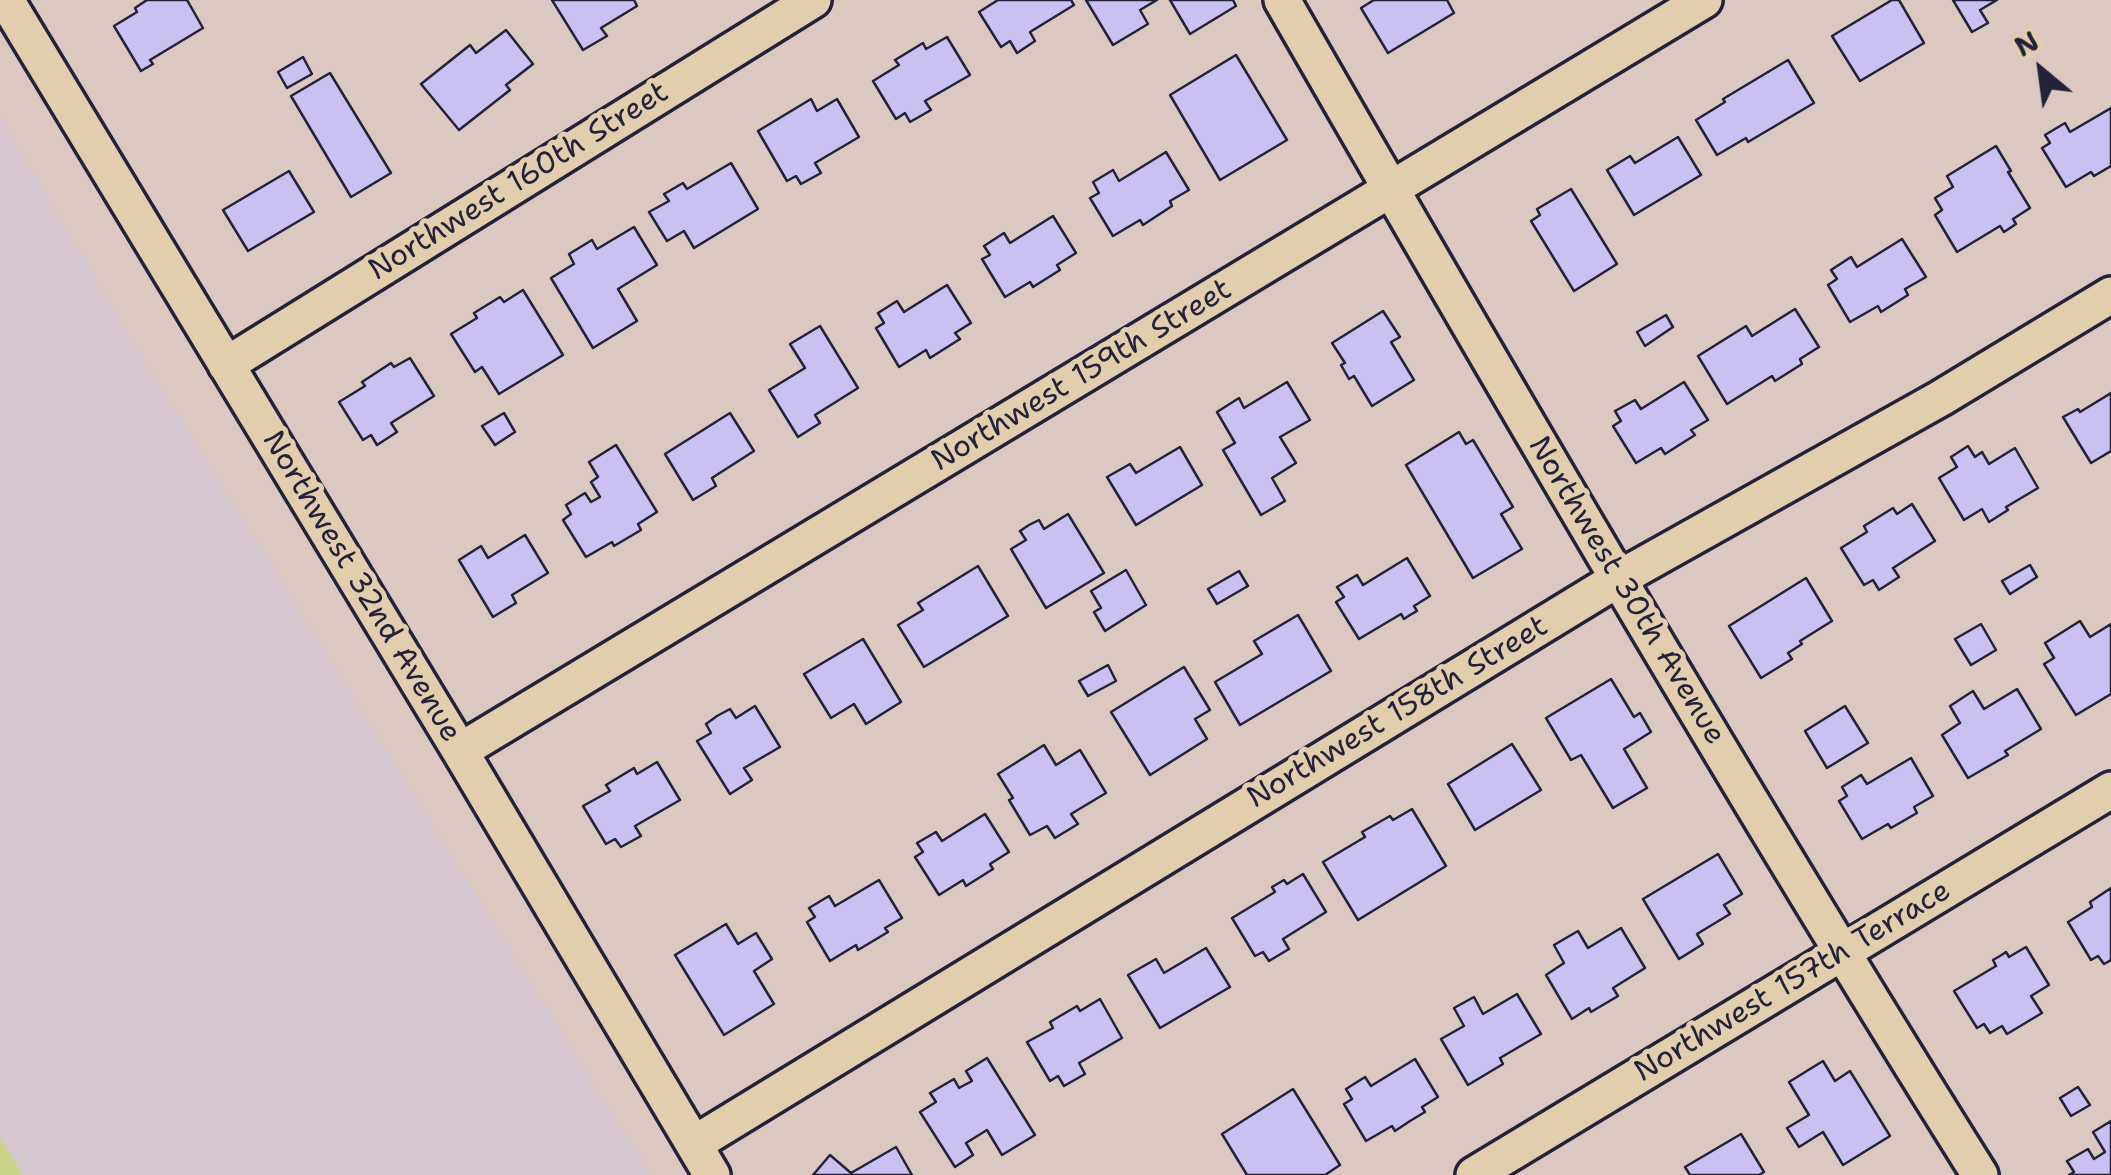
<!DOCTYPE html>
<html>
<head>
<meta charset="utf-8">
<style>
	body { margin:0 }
	#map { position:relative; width:2111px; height:1175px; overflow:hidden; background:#dbc9c1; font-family:"Shantell Sans",sans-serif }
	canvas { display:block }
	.north { position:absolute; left:1991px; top:20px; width:100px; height:100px; -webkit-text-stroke:8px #e2cdac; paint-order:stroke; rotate:331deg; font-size:28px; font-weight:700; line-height:40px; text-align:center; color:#22223b }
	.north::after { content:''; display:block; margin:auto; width:35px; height:45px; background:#22223b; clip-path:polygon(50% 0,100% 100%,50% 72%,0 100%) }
</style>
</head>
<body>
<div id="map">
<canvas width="2111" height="1175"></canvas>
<div class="north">N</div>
</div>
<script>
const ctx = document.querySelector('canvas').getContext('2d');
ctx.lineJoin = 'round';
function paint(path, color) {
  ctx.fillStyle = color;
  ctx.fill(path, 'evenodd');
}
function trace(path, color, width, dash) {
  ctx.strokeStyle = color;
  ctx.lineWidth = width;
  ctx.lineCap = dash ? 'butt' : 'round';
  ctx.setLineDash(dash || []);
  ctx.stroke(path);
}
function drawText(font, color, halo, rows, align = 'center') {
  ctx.font = font + ' "Shantell Sans",sans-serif';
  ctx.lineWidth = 10;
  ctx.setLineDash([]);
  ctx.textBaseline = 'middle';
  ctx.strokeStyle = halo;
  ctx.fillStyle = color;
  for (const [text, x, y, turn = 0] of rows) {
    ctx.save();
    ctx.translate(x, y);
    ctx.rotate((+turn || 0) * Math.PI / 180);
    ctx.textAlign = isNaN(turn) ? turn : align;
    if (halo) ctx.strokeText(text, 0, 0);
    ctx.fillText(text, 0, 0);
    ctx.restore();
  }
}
paint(new Path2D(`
	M0,118L148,367L650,1175H0Z`), '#d6c6d0');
paint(new Path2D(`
	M0,1137L23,1175H0Z`), '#c9d488');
const building = new Path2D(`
	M147,0H187L203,28L150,60L153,64L141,71L114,26L137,12L135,8Z
	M552,0H634L637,6L601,28L607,36L583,50Z
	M998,0H1071L1074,5L1030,32L1035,41L1017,53L1010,41L1001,47L979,12Z
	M1086,0H1157L1140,10L1148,24L1113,45Z
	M1170,0H1233L1236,6L1190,34Z
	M1374,0H1447L1454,13L1388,53L1361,8Z
	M1892,0H1899L1924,43L1860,81L1832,36Z
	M1953,0H1997L1980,10L1988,23L1972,32Z
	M506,30L533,64L506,85L510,90L459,130L421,84L470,45L476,53Z
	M947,37L970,75L925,101L931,110L910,122L905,113L896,119L873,81L899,65L895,60L923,43L926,49Z
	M1236,55L1287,140L1220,180L1170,95Z
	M303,57L312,74L287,88L278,72Z
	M1788,60L1814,103L1748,142L1746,138L1717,155L1696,120L1725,102L1723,99Z
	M330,73L391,173L351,197L291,96Z
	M811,99L817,111L837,99L859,137L815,163L821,173L801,184L796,176L787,181L758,131Z
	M2111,108V166L2094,176L2091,172L2066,187L2042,148L2050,143L2045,135L2065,123L2070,132Z
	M1678,137L1701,175L1634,215L1607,170L1630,156L1635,163Z
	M1996,146L2011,171L2008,172L2030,208L2013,219L2016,224L2004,232L2000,226L1957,252L1935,215L1942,210L1935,198L1953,187L1947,176Z
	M1166,152L1189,190L1170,201L1172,206L1143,225L1140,220L1113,236L1090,198L1099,193L1093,182L1113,170L1119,181Z
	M731,163L758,209L694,248L684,231L667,241L649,212L669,201L664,194L683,183L687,189Z
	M289,171L314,212L248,251L223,210Z
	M1571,189L1617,264L1574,291L1531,221L1540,215L1537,209Z
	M1053,216L1076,253L1057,265L1060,270L1033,287L1030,282L1005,297L982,259L990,255L984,246L1004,233L1010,243Z
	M634,227L657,265L618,289L637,321L593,348L551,278L574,264L569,254L592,240L597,249Z
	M1902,239L1926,277L1905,289L1908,295L1881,312L1878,306L1850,322L1828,285L1837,279L1831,270L1851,257L1857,267Z
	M947,285L971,323L955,333L960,339L930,358L926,350L899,367L876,328L884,323L878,313L897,301L904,312Z
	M523,290L563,355L499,394L482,367L475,372L451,334L477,318L474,313L500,297L504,302Z
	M1795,309L1819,347L1800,359L1802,364L1775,381L1772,376L1727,404L1698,356L1746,326L1752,336Z
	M1383,311L1400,337L1391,342L1414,380L1372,406L1354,376L1349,379L1341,365L1345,363L1332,343Z
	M1666,315L1673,327L1645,346L1637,332Z
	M820,326L858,388L815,415L820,423L798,437L769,390L805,368L790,344Z
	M410,358L434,396L391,423L397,432L377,445L371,435L363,440L339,402L365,386L362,382L391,363L394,367Z
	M1287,382L1310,420L1280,437L1296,463L1272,478L1285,501L1261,515L1223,450L1235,443L1217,412L1239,398L1244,408Z
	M1684,382L1708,420L1691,430L1695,435L1665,454L1661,448L1636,463L1613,426L1621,421L1615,411L1635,400L1641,409Z
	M2111,393V451L2091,463L2063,417L2078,409L2080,412Z
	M504,413L515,432L495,445L482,426Z
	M730,413L754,451L712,478L716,486L693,500L665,454Z
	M1459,432L1466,444L1473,440L1513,507L1501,514L1522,549L1473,578L1406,465Z
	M616,445L657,512L638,524L641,530L614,546L612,542L586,557L563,520L571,514L566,505L585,493L591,502L600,497L591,482L598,477L589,462Z
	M1968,446L1975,457L1982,452L1989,464L2015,448L2038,488L2006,507L2008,510L1989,522L1982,509L1964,520L1939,478L1957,467L1951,457Z
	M1180,447L1202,485L1136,525L1107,477L1130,464L1136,473Z
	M1912,504L1935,541L1893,568L1899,577L1879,590L1873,580L1864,585L1841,548L1867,532L1864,526L1893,508L1897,514Z
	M1068,514L1104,573L1046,608L1011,549L1026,540L1020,531L1029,525L1039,520L1044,529Z
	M525,535L548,573L512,595L516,603L493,617L459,560L481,546L488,558Z
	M1407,558L1430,596L1414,606L1417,611L1410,615L1404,619L1401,614L1359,639L1336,602L1344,597L1337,587L1357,575L1363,585Z
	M2030,565L2037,577L2010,594L2002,581Z
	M978,566L1008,616L924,667L898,625L923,610L918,603Z
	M1126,570L1146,605L1105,631L1094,612L1101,608L1091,591Z
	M1239,571L1248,586L1217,604L1208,589Z
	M1806,578L1832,621L1800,641L1802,644L1788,653L1792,659L1761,678L1729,626Z
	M1298,615L1331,671L1240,725L1215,682L1262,654L1254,641Z
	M2080,621L2090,637L2111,624V694L2076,715L2044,664L2054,658L2045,643Z
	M1981,624L1996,650L1971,665L1955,639Z
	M863,639L901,702L866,724L854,704L831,718L804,674Z
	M1108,665L1116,681L1088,696L1079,681Z
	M1184,667L1210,710L1195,719L1207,739L1150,775L1111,712Z
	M1611,679L1634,717L1640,713L1651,732L1624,749L1647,788L1613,808L1581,755L1571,760L1546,718Z
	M2017,689L2041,729L2005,751L2008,755L1968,778L1942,735L1960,723L1950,706L1973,691L1984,709Z
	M755,706L780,747L744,768L752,780L730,794L697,741L711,733L706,724L717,716L730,709L736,718Z
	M1845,706L1868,743L1827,768L1805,731Z
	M1512,744L1541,790L1475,830L1448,784Z
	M1044,745L1056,765L1080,750L1106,793L1071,814L1078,824L1055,838L1047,826L1030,835L1009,800L1013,798L998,774Z
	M1911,758L1933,796L1914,807L1917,813L1891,828L1888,824L1862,839L1839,801L1847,796L1842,787L1861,775L1867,784Z
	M657,762L680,800L635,826L641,836L621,847L615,839L606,844L583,806L610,791L606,785L634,768L637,774Z
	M1412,809L1446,866L1358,920L1323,862L1365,837L1362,832L1390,816L1393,820Z
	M985,814L1009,852L990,864L993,869L966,886L963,880L939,895L915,857L923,852L917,843L936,832L942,841Z
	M1718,854L1742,894L1724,905L1730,914L1697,934L1703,944L1679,959L1643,899Z
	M1303,874L1326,912L1283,939L1289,949L1269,961L1263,952L1255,956L1232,918L1275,892L1272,887L1284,880L1287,884Z
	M879,880L902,918L885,928L888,932L858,950L856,945L830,961L807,922L815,917L809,908L829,896L835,906Z
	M2111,888V960L2104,964L2098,956L2091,960L2068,922L2092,907L2090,902Z
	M726,924L738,944L756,933L772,959L754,971L774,1004L724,1035L675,955Z
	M1621,928L1645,968L1613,988L1618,996L1591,1012L1589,1008L1572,1019L1546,975L1564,963L1554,945L1578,931L1588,948Z
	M2026,947L2049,985L2031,996L2042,1013L2007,1034L2002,1026L1990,1033L1984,1024L1977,1028L1954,991L1996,966L1993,960L2000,956L2006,952L2009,957Z
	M1206,948L1230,987L1160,1028L1128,975L1156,959L1164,973Z
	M1517,994L1541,1034L1500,1058L1503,1064L1468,1085L1441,1039L1464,1026L1454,1008L1474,997L1483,1014Z
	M1100,999L1122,1038L1079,1063L1085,1074L1064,1086L1058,1076L1050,1081L1027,1042L1053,1028L1050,1022L1077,1006L1080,1011Z
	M987,1058L1035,1135L1002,1155L987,1130L966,1143L973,1155L955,1167L920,1112L936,1102L930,1093L954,1079L959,1088L972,1081L966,1071Z
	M1415,1059L1438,1097L1422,1107L1425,1112L1410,1121L1395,1131L1392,1126L1366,1141L1344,1104L1352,1099L1346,1089L1365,1077L1371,1086Z
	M1823,1061L1835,1081L1850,1071L1890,1136L1843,1165L1823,1132L1799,1147L1787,1128L1809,1115L1789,1082Z
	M2078,1087L2090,1105L2071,1116L2060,1098Z
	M1293,1089L1340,1165L1325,1175H1247L1222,1134Z
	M2111,1121V1175H2069L2074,1172L2067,1161L2088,1149L2094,1159L2105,1152L2093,1132Z
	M1741,1134L1764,1172L1759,1175H1690L1685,1167Z
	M896,1147L912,1175H813L830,1155L851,1173Z`);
paint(building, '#cac0f2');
trace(building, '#22223b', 2.5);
const minor = new Path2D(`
	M6,0L460,751L712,1175
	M1282,0C1509,395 1738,789 1980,1175
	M226,365L813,0
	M460,751L1704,0
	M694,1144L1618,579L1941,398L2111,295
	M1474,1175L2111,790`);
trace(minor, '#22223b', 42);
trace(minor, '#e2cdac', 35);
drawText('30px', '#22223b', '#e2cdac', [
	["Northwest 160th Street",519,182,-32],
	["Northwest 159th Street",1082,376,-31],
	["Northwest 32nd Avenue",361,587,59],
	["Northwest 30th Avenue",1626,591,59],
	["Northwest 158th Street",1398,713,-31],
	["Northwest 157th Terrace",1793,982,-31]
]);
</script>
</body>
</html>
